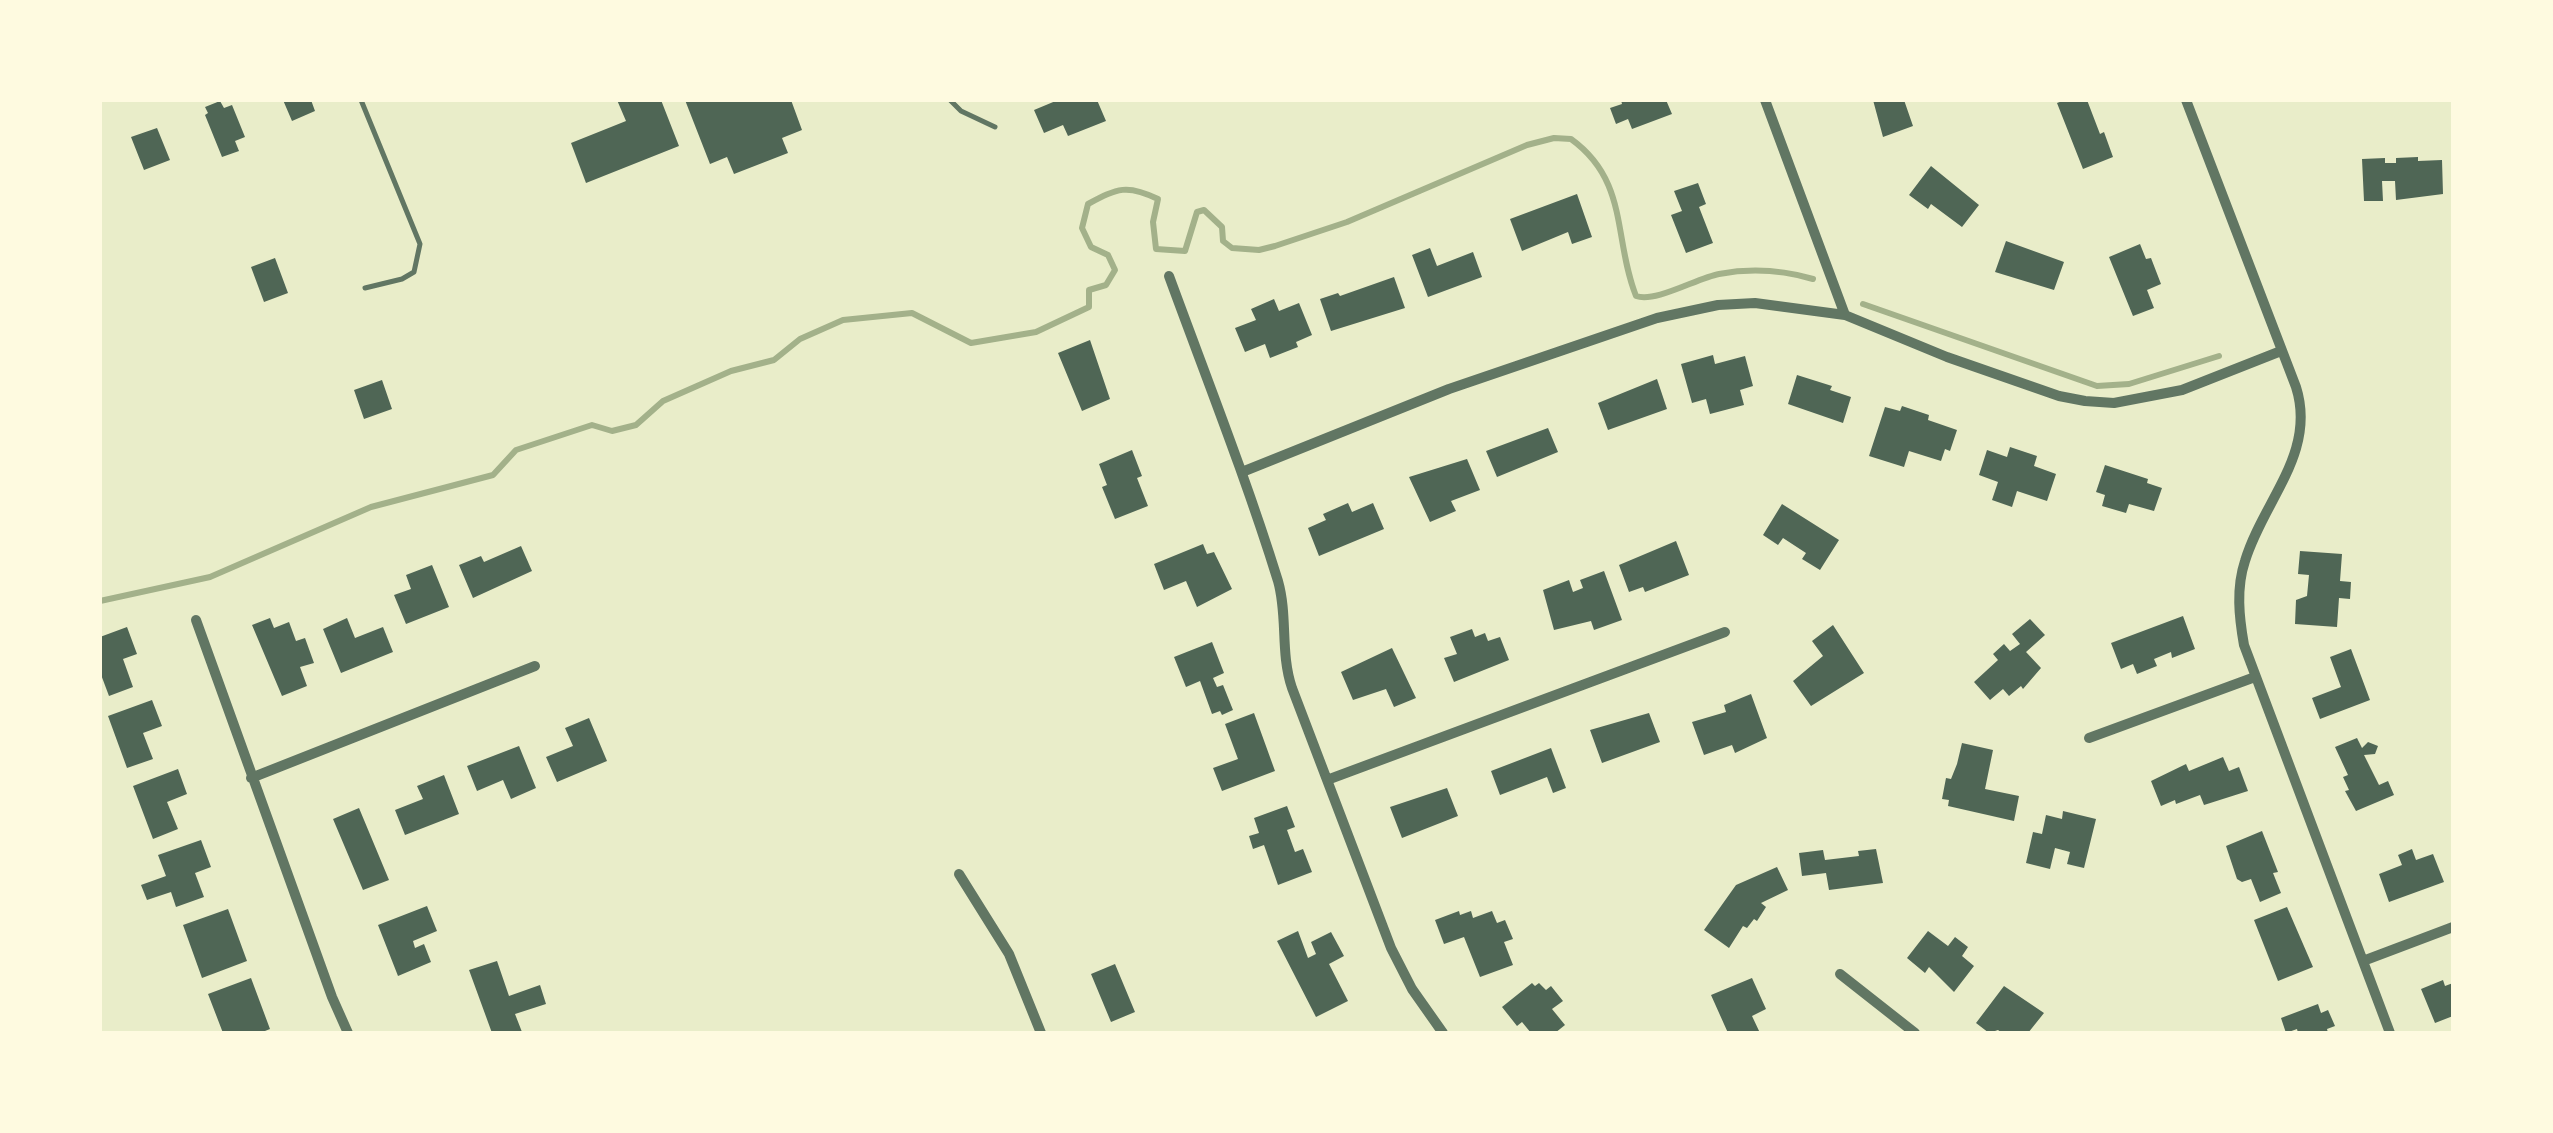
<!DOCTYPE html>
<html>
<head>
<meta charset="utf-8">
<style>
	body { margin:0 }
	#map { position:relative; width:2553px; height:1133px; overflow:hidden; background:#e9edc9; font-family:"Nunito Sans",sans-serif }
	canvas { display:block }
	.frame { position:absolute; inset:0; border:102px solid #fefae0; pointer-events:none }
</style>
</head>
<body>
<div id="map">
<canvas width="2553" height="1133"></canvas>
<div class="frame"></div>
</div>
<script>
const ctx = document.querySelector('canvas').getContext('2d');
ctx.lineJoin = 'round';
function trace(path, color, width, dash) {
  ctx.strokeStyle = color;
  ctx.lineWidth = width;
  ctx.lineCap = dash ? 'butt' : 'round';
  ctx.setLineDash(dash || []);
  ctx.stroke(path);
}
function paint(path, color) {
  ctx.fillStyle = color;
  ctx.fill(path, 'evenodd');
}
trace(new Path2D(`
	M1863,304L2097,386L2129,384L2219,356
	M100,601L210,577L371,507L493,475L516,450L592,425L612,431L636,425L663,401L731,371L774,360L800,339L843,320L912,313L971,343L1036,332L1089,307V290L1106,285L1115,270L1108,255L1091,247L1082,228L1088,204C1118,188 1127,184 1158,199L1153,222L1156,249L1185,251L1197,212L1204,210L1222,227L1223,241L1232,248L1259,250L1275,246L1347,222L1527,145L1554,138L1571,139C1629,181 1613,238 1636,296C1656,303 1697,278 1719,274C1751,268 1782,270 1813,279`), '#a3b18a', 6);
paint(new Path2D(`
	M283,100H311L315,111L292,121Z
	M617,100H661L679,146L586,183L571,143L626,121Z
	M685,100H791L802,130L782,138L788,153L734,174L727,157L710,164Z
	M1058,100H1097L1106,121L1068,136L1063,125L1044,133L1034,110Z
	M1621,100H1666L1672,114L1632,129L1628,119L1616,124L1610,108L1622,104Z
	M1873,100H1904L1913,126L1883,137Z
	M2065,100H2087L2100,134L2104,132L2113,157L2083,169L2057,103Z
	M220,101L224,108L232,105L245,137L235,141L239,151L222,157L205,115L208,113L205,107Z
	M157,128L170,160L144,170L131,137Z
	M2418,157V161L2442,160L2443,194L2396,200L2395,181H2382L2383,201H2364L2362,159L2385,158V163H2396V158Z
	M1931,166L1979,205L1962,227L1931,204L1928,209L1909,195Z
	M1698,183L1706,204L1699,207L1713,243L1686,253L1671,215L1682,211L1674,191Z
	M1577,194L1592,237L1572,244L1568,232L1522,251L1510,219Z
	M2006,241L2064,262L2054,290L1995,272Z
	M2140,244L2146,259L2151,258L2161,284L2147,290L2154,308L2133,316L2109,257Z
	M1430,248L1437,266L1473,252L1482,277L1428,297L1412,255Z
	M275,258L288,293L264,302L251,267Z
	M1394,277L1405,308L1331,331L1320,299L1338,293L1340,296Z
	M1274,299L1279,311L1299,303L1312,335L1296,342L1298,347L1270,358L1265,344L1245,352L1235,328L1256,320L1251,309Z
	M1090,340L1110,399L1082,411L1058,353Z
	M1713,355L1715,364L1745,356L1753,386L1740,390L1744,405L1710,414L1706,399L1692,403L1681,364Z
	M1797,375L1832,386L1830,390L1851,397L1843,423L1788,404Z
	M1657,379L1667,409L1608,430L1598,403Z
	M382,380L392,409L364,419L354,390Z
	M1902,406L1929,415L1928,420L1957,430L1950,451L1945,449L1941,461L1909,451L1904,467L1869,456L1885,407L1900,411Z
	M1548,428L1558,452L1497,477L1486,451Z
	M2010,447L2037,456L2034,466L2056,474L2047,501L2017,491L2012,507L1992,500L1998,482L1979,475L1987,450L2007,457Z
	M1132,450L1142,476L1137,478L1148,506L1115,519L1102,487L1107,485L1099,464Z
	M1467,459L1480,490L1451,501L1456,511L1430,522L1409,477Z
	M2105,465L2148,479L2147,483L2162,488L2154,511L2129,504L2126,513L2102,506L2105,495L2096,492Z
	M1348,503L1352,512L1373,503L1384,529L1319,556L1308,528L1326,520L1323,514Z
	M1782,504L1839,540L1820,570L1802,559L1806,553L1783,538L1778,545L1763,535Z
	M1676,541L1689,575L1645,592L1643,587L1629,592L1619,565Z
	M1203,544L1207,554L1214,552L1232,589L1197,607L1186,581L1164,590L1154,564Z
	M521,546L532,571L473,598L459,565L481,556L484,562Z
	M2300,551L2342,554L2340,581L2351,582L2350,599L2339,598L2337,627L2295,624L2296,600L2307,596L2309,575L2298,574Z
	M432,565L449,607L406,624L394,595L411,589L406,575Z
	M1604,571L1622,620L1594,630L1591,621L1554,630L1543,590L1569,580L1573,592L1583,588L1580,580Z
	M2183,616L2195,649L2172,658L2171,652L2154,659L2157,666L2137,674L2133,664L2121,669L2111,643Z
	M270,618L274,628L289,622L296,641L305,638L314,663L300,667L307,686L282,696L252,625Z
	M347,618L355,638L383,627L393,652L341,673L323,629Z
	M2030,619L2045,635L2026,652L2041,668L2023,689L2021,686L2009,696L2003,689L1990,700L1974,682L1998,660L1993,654L2004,644L2010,651L2020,644L2012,634Z
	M1833,625L1864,673L1811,706L1793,681L1823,656L1812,641Z
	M127,627L137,654L123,659L133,687L109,696L100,672V637Z
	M1472,629L1475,637L1485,633L1488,641L1500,637L1509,660L1454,682L1444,658L1457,654L1450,637Z
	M1212,642L1224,673L1213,678L1217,687L1223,685L1233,710L1222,715L1220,711L1212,714L1200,681L1186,687L1174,657Z
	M1392,648L1416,698L1394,707L1386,689L1353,700L1341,672Z
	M2351,649L2370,700L2320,719L2312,698L2341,687L2330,657Z
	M1751,694L1767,738L1735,753L1732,745L1704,755L1692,722L1726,712L1724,705Z
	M152,700L162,726L143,733L153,759L127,768L108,716Z
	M1254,713L1275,771L1222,791L1213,768L1238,759L1225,724Z
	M1649,713L1660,742L1602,763L1590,730Z
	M589,718L607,761L557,782L546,757L573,746L565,728Z
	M2357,738L2362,748L2368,742L2378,746L2375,754L2364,755L2379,785L2388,781L2394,795L2356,811L2345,791L2349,790L2343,777L2348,775L2335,747Z
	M1962,743L1993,750L1985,789L2019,796L2014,821L1948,806L1949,800L1942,799L1946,778L1951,779L1957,764Z
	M519,746L536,788L511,799L503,780L477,791L467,766Z
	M1551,748L1566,788L1553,793L1547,777L1500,795L1491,771Z
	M2223,757L2229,771L2239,767L2248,791L2204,805L2200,795L2176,804L2175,800L2161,806L2151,781L2186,764L2189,771Z
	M178,769L187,794L167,802L178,829L153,839L133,786Z
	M444,775L459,814L405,835L395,810L423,799L417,786Z
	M1447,788L1458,816L1402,838L1390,807Z
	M1287,806L1295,827L1287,830L1295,852L1303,849L1312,872L1278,885L1264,845L1253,849L1249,836L1259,833L1254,818Z
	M359,808L389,880L363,890L333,819Z
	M2063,811L2096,819L2084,868L2067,864L2070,852L2055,848L2050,869L2026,863L2033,832L2042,834L2046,815L2062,819Z
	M2262,831L2278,872L2273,873L2281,893L2260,902L2251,879L2242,882L2237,879L2226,846Z
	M201,840L211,867L195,873L204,897L176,907L171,892L147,900L141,885L166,876L158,855Z
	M1876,849L1883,883L1829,890L1826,873L1802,876L1799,853L1823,850L1825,860L1859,856L1858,851Z
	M2412,849L2416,860L2433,854L2444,882L2389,902L2379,874L2402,865L2398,855Z
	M1777,867L1788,890L1761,903L1766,907L1757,921L1754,919L1747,928L1743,926L1729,948L1704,930L1736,885Z
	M427,906L437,931L413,941L415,948L424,944L431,962L398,976L378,925Z
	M2287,907L2313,967L2278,981L2254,920Z
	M228,909L247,961L202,978L183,925Z
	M1459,911L1460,915L1471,911L1473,918L1492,911L1497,923L1505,920L1513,939L1504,942L1513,965L1480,977L1464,937L1444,944L1435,920Z
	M1298,931L1308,958L1316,954L1311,942L1331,932L1344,956L1329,964L1348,1001L1316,1017L1277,941Z
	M1928,931L1948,946L1955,937L1968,947L1962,956L1974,966L1954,992L1929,967L1925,973L1907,958Z
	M497,961L509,996L540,985L546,1004L515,1014L522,1032L519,1033H492L469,970Z
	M1115,964L1135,1012L1111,1022L1091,974Z
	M251,978L270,1029L260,1033H223L208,994Z
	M1752,978L1766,1009L1752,1016L1760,1033H1728L1711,995Z
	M2443,980L2445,986L2453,983V1016L2435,1023L2421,989Z
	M1532,983L1535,986L1539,983L1546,990L1551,986L1563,1001L1552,1009L1565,1025L1555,1033H1531L1522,1022L1517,1026L1502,1007Z
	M2004,986L2044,1013L2028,1033H2002L1998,1030L1989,1033L1976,1023Z
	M2318,1004L2321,1013L2328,1010L2335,1026L2327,1029L2328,1033H2298L2297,1029L2286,1033L2281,1018Z`), '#4f6655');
trace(new Path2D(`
	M361,100L420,244L414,272L402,279L365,288
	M950,100L961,111L995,127`), '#617663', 5);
trace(new Path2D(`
	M1765,100L1845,315
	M2186,100L2296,387C2317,453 2263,501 2245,561C2236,588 2239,617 2244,645L2390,1033
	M1169,276C1206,377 1246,478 1278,581C1288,616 1280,653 1292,688L1391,948L1412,989L1443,1033
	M1242,472L1449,389L1657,318L1718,305L1755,303L1845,315L1947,357L2059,396L2085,401L2114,403L2182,390L2281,351
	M196,620L332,997L348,1033
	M2089,738L2255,677
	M251,778L535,666
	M1327,780L1725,632
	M959,874L1009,954L1041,1033
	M2363,961L2453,927
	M1840,974L1915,1033`), '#617663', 10);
</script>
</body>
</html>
